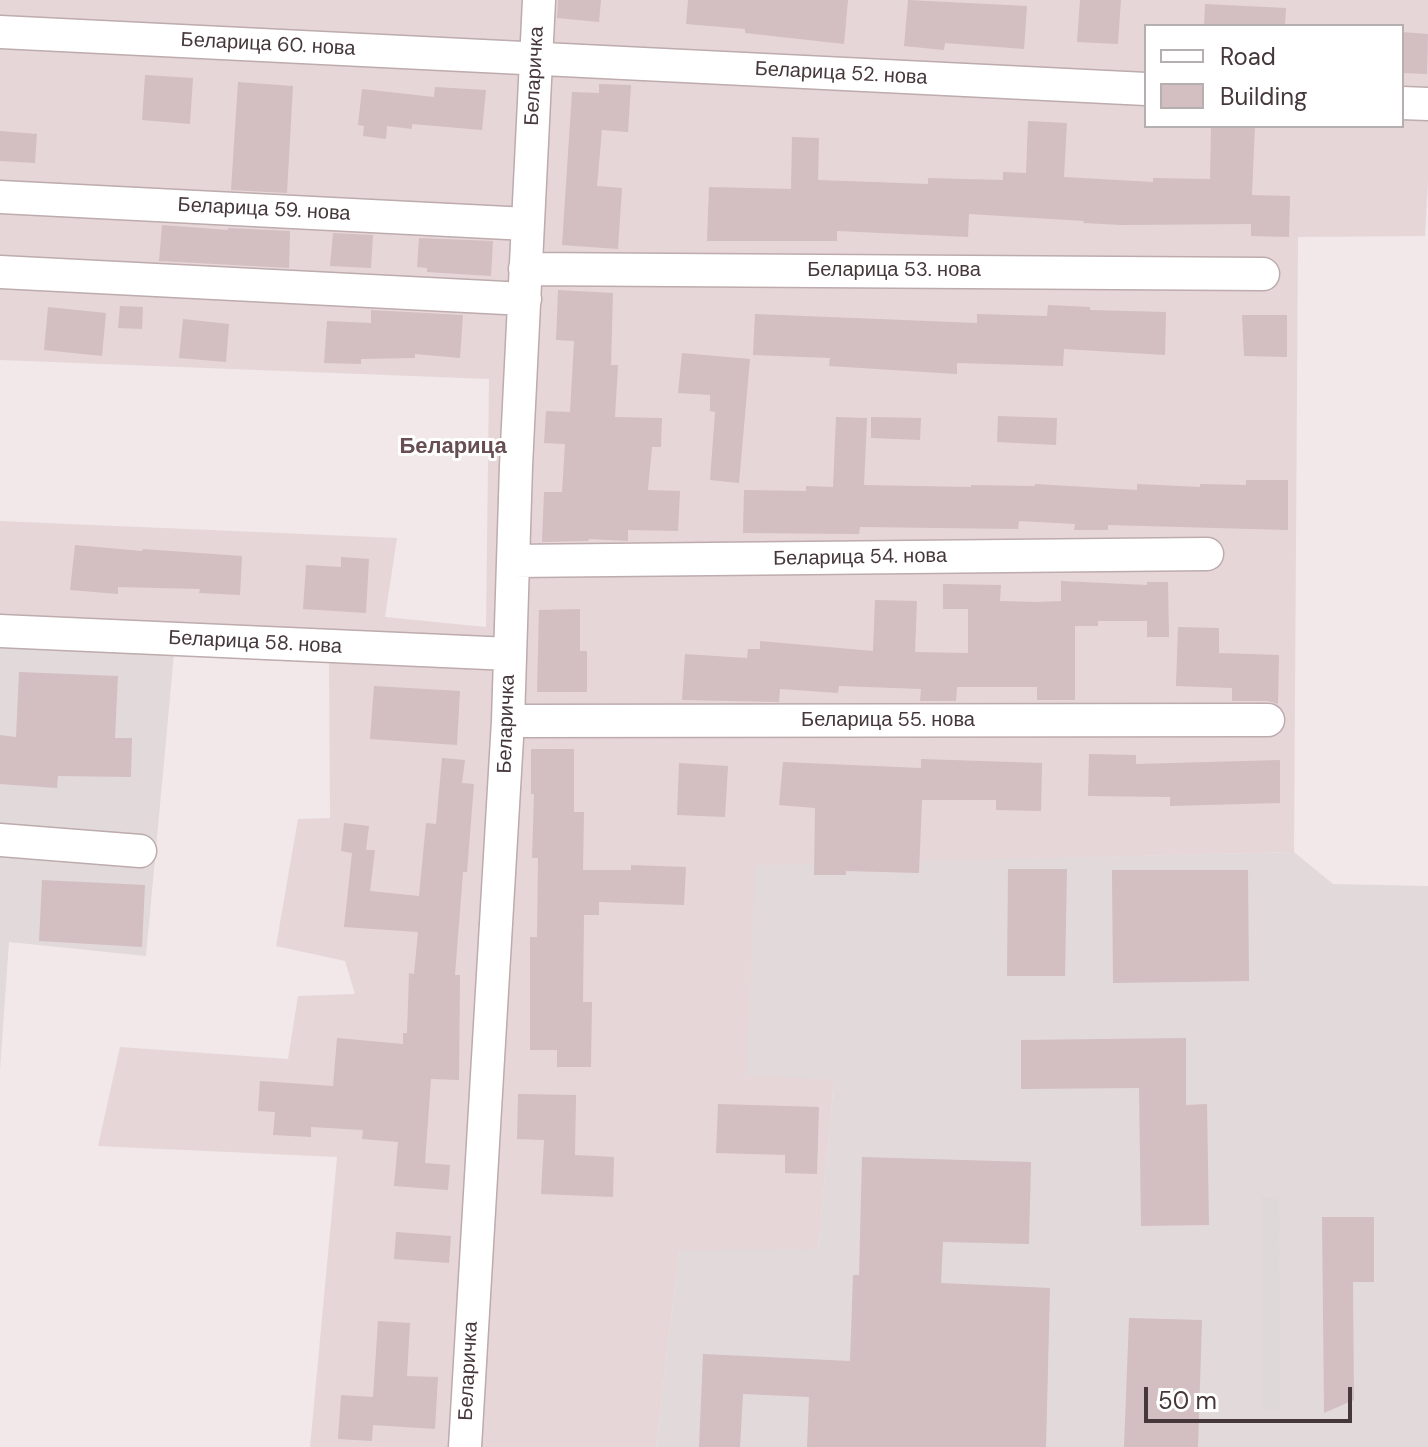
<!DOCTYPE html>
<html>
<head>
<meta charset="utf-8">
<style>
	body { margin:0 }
	#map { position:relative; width:1428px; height:1447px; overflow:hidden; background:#f2e8e9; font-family:"DM Sans",sans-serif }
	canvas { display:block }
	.legend { position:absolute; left:1144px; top:24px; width:260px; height:104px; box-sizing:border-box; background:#fff; border:2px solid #b5afb0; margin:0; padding:10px 14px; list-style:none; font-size:24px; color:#45373a }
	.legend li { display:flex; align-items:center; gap:16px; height:40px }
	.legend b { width:40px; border:2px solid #b5afb0 }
	.scale { position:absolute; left:1144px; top:1387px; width:208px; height:36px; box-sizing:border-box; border:4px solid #45373a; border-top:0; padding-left:10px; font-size:24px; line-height:28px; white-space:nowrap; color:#45373a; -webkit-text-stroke:6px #fff; paint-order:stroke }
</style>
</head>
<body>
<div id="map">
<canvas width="1428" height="1447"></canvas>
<ul class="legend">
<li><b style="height:10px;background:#fff"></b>Road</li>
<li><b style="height:22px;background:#d3bec2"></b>Building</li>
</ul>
<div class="scale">50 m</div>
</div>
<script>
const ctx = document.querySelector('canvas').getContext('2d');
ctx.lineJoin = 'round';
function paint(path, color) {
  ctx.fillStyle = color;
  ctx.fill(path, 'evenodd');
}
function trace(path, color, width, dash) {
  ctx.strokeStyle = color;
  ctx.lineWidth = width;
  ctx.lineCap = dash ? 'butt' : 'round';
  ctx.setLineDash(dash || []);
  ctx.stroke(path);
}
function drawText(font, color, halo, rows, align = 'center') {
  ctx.font = font + ' "DM Sans",sans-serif';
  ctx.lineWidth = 6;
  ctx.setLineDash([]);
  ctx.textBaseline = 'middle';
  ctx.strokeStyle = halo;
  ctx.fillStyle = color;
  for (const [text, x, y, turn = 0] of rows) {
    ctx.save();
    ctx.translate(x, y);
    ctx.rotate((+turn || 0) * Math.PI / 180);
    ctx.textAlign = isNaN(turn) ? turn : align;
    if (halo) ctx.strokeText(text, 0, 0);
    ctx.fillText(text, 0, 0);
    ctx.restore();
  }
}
paint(new Path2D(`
	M0,0H1428V181L1425,236L1298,237L1294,852L755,866L834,1080L818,1250L679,1251L656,1447H310L337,1157L98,1146L120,1047L288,1059L298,996L355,994L345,961L276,946L298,819L330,818L329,662L0,645V521L397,538L385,617L486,627L489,379L0,360ZM1146,26H1402V126H1146Z`), '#e6d6d8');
paint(new Path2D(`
	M0,645L174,654L146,956L9,942L0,1070Z
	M1294,852L1333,884L1428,886V1447H656L679,1250L818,1249L834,1080L747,1075L755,865Z`), '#e2d9db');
paint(new Path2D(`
	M1262,1197H1279L1280,1410H1263Z`), '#ded8d9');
paint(new Path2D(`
	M558,0H601L599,22L557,18Z
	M688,0H848L844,44L745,33V29L686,24Z
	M908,0L1027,6L1024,49L945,43L944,50L904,46Z
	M1080,0H1121L1118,44L1077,42Z
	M1205,4L1286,8L1285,26H1204Z
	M1402,32L1428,34L1427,74L1402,73Z
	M145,75L193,78L190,124L142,120Z
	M238,82L293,86L287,193L231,190Z
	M599,84L631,85L628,132L602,130L597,186L622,188L618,249L562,245L572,92L599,93Z
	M435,87L486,90L482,130L412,124V129L387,126L386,139L363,136L364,126L358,125L362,89L434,97Z
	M1028,121L1067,123L1064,177L1153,182V178L1210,179L1211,126H1255L1252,195L1290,196L1289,237L1251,236V224L1122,225L1083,223L1084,221L969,214L968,237L837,231V241H707L709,187L791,189L792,137L819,138L818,180L928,184V178L1003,180V172L1026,173Z
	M0,131L37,134L35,163L0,161Z
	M162,225L228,230V228L290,231L289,268L159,261Z
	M333,233L373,235L371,268L330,266Z
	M419,238L493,241L491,276L427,272V268L417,267Z
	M558,290L613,293L611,365H618L615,417L662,418L661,447H652L648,490L680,491L678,531L628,530V541L589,539L588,541L542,542L544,492H562L565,444L544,443L546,411L570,412L574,341L556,340Z
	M1048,305L1090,307V310L1166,312L1165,355L1064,349L1063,366L957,363V374L829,366L830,358L753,355L755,314L977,323V314L1047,316Z
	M120,306L143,307L142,329L118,328Z
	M48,307L106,313L102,356L44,350Z
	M371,310L463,315L460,358L415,354V358L361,359V364L324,363L327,321L371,323Z
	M1242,315H1287V357L1244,356Z
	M183,319L229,324L226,362L179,358Z
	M682,353L750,359L739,483L710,480L715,412L710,411V395L678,393Z
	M998,416L1057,418L1056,445L997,442Z
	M836,417L867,418L864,485L971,487V485L1035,486V484L1137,490V484L1200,487V484L1246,485V480H1288V530L1108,525V530H1074L1075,524L1019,521L1018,529L860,527L859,534L743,533L744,490L806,491V486L833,487Z
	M871,417L921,418L920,440L871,438Z
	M75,545L142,551L143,549L242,556L240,595L199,593L200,589L118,587V594L70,590Z
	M341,557L369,559L366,613L303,609L306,565L341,567Z
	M1061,581L1147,585V582H1168L1169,637H1147V621H1098V626H1075V700H1037V687H957L956,701H920L921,689L839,686L838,693L780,689L779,702L682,700L685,654L747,658L748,649H760V641L873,651L875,600L917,601L915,652L968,653V609H943V584L1001,585L1000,601L1037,602L1061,601Z
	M580,609V651H587V692H537L539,610Z
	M1178,627L1219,628V653L1279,655L1278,704L1268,701H1232V688L1176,686Z
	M19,672L118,676L115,738H132L131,777L58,776L57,788L0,784V735L16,737Z
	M374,686L460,691L457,745L370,739Z
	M531,749H574V812H584L583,870H631V865L686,867L684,905L599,902V915H584L583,1002H592L591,1067H557V1050H530V937H537L538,858H532L534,794H531Z
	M1089,754L1136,755V764L1280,760V803L1170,806V797L1088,796Z
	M442,758L465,760L462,783L474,784L467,872H463L455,975H460L459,1080L431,1079L425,1163L450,1165L448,1190L394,1186L398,1142L362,1139L363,1130L311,1127V1137L273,1135L275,1112L258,1111L260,1081L333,1086L337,1038L403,1044V1033H407L409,973L414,974L418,932L344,927L352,853L341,851L344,823L369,826L366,850H375L370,891L419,896L426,823L436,824Z
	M921,759L1042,763L1041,811L996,810V800H922L919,873L846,871V875H814L815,808L779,805L783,762L921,768Z
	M679,763L728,766L725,817L677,815Z
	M1008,869H1067L1065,976H1007Z
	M1112,870H1248L1249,981L1113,983Z
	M42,880L145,885L142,947L39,941Z
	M1186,1038V1105L1207,1104L1209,1225L1141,1226L1139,1088L1021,1089V1040Z
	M518,1094L576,1095L575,1155L614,1157L613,1197L541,1194L544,1140L517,1139Z
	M718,1104L819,1107L817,1174L785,1173V1155L716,1153Z
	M862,1157L1031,1162L1029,1244L943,1242L941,1283L1050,1288L1046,1447H807L809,1397L743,1394L740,1447H699L703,1354L850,1361L853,1275H859Z
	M1322,1217H1374V1282H1353L1354,1400L1324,1413Z
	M396,1232L451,1236L449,1263L394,1259Z
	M1129,1318L1202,1320L1198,1447H1124Z
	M378,1321L410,1323L407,1376L438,1377L435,1429L373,1425L372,1441L338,1439L341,1395L373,1397Z`), '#d3bec2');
const minor = new Path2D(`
	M0,32L1146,89
	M1402,103L1428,104
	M0,197L527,224
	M525,269L1263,274
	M0,272L525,299
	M513,561L1207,554
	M0,631L510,654
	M508,721L1268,720
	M0,840L140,851
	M465,1447L508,721L516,466L539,0`);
trace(minor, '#bdabad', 35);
trace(minor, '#fff', 32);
drawText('20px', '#45373a', '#fff', [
	["Беларица 60. нова",268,45,3],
	["Беларица 52. нова",841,74,3],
	["Беларичка",535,76,-87],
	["Беларица 59. нова",264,210,3],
	["Беларица 53. нова",894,271],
	["Беларица 54. нова",860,558,-1],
	["Беларица 58. нова",255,643,3],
	["Беларица 55. нова",888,721],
	["Беларичка",507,724,-88],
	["Беларичка",469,1371,-87]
]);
drawText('bold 22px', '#674f54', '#fff', [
	["Беларица",453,447]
]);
</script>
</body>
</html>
